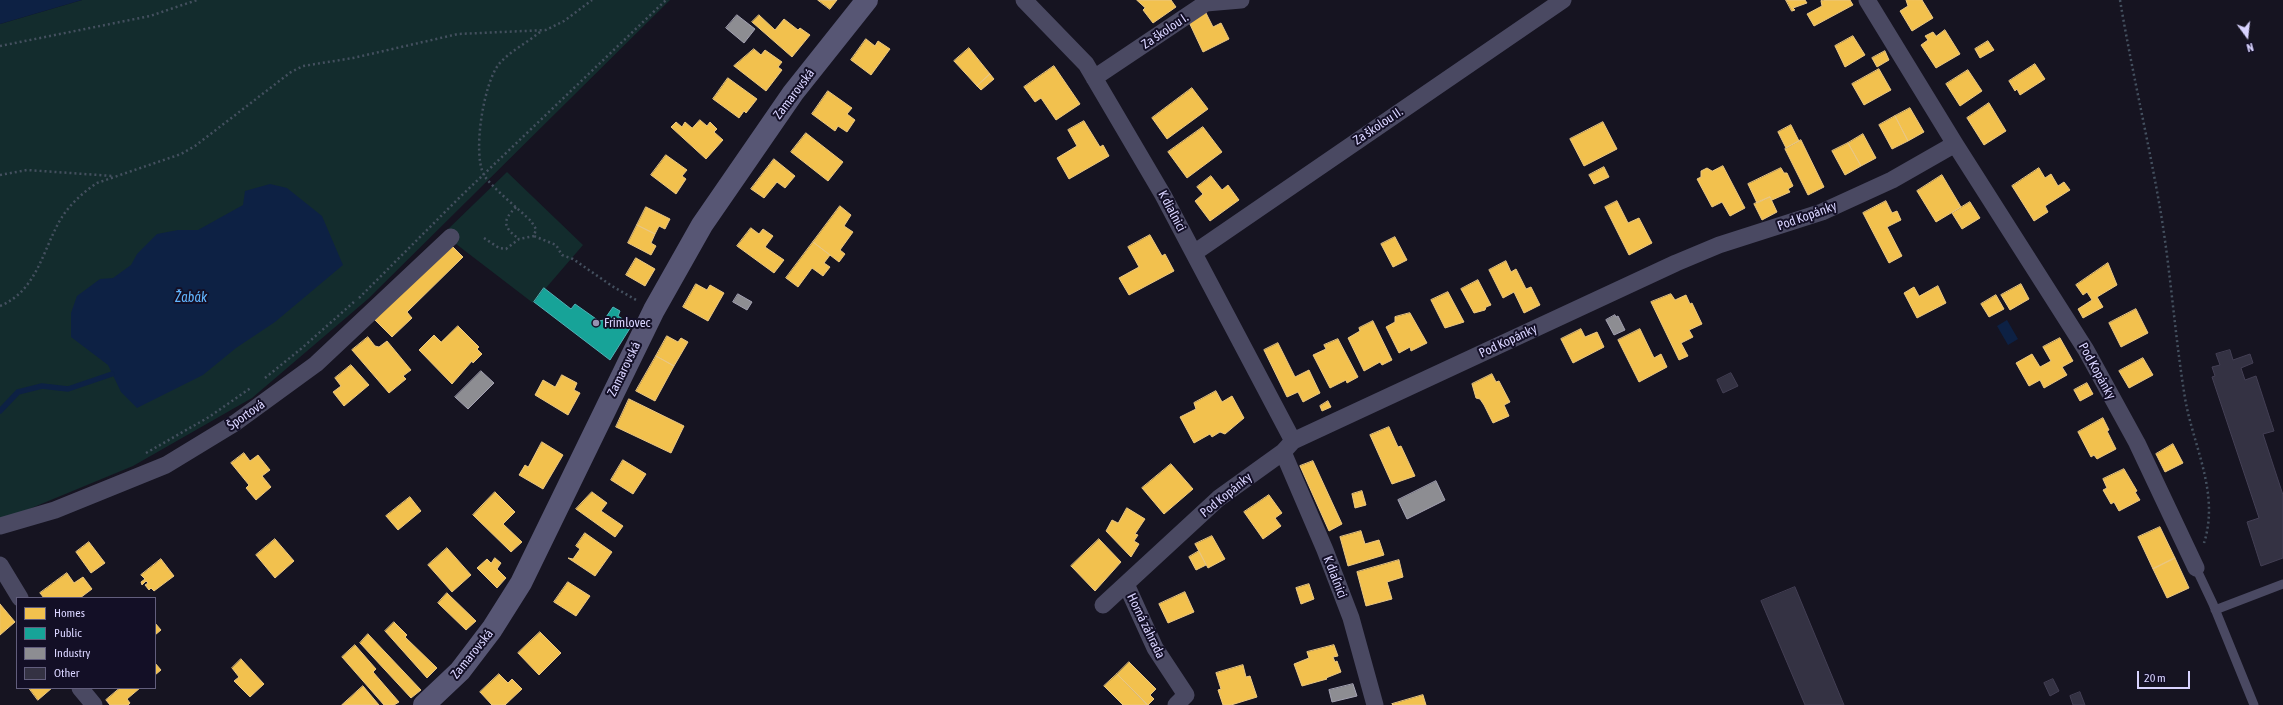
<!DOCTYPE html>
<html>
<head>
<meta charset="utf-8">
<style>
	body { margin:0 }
	#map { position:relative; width:2283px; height:705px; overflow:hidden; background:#161421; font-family:"Asap Condensed",sans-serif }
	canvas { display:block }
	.legend { position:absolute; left:16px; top:597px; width:140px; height:92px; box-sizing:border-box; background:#130f26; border:1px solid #625e7d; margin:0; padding:5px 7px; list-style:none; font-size:12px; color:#d9d4ff }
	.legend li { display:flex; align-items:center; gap:8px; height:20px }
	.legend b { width:20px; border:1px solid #625e7d }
	.north { position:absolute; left:2227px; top:16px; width:40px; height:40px; -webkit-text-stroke:3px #130f26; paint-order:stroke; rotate:165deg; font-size:11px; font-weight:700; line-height:16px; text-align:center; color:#d9d4ff }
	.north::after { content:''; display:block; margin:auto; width:14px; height:18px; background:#d9d4ff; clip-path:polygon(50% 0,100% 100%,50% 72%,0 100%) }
	.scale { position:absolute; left:2137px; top:671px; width:53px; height:18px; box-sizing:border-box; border:2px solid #d9d4ff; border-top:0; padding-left:5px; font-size:12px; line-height:14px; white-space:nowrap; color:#d9d4ff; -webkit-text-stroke:3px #130f26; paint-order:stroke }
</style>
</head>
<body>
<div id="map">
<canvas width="2283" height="705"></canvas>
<ul class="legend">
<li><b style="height:11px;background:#f2c14e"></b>Homes</li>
<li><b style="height:11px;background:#17a398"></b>Public</li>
<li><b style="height:11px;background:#8d8d92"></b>Industry</li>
<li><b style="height:11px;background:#343243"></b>Other</li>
</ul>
<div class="north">N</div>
<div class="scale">20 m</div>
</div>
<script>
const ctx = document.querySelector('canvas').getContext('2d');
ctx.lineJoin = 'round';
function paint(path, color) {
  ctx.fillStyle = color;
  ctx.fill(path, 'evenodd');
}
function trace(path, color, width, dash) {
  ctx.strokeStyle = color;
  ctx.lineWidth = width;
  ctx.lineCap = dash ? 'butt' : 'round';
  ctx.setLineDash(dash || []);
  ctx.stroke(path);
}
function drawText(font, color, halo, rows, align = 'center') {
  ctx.font = font + ' "Asap Condensed",sans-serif';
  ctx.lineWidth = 4;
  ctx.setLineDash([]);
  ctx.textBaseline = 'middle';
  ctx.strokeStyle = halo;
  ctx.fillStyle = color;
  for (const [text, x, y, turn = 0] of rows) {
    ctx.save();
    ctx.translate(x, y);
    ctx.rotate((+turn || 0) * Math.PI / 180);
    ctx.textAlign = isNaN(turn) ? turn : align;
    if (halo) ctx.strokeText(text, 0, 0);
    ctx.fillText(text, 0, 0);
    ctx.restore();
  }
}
paint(new Path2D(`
	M82,0H670L368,299L252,398L133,466L0,521V24Z
	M507,172L583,245L533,303L443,234Z`), '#132c2d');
paint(new Path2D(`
	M0,0H82L0,24Z
	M270,184L287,188L322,216L343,265L275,322L236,348L203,375L137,408L121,392L108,365L71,337V313L77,296L100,279L113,278L131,265L137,254L157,234L178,230H198L243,205L245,191Z
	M2007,320L2018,339L2008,345L1997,326Z`), '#0d2144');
const homes = new Path2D(`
	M818,0H837L830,9Z
	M1137,0H1171L1176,7L1153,23L1143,10L1145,8Z
	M1786,0H1805L1807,3L1793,8L1795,10L1792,11Z
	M1824,0H1850L1853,5L1814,26L1807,14L1822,6L1821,1Z
	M1922,0L1933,18L1912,31L1900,11L1908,6L1906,0Z
	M1205,11L1213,27L1221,23L1229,39L1203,52L1188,20Z
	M759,15L775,30L784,19L798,30L800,28L810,35L792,57L752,22Z
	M1945,30L1960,54L1936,68L1921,45L1928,40L1925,36L1933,32L1936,36Z
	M1853,36L1865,55L1845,67L1835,46Z
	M866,39L875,46L878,41L890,49L871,75L851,60Z
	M1988,41L1994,50L1980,58L1975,49Z
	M969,48L990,74L977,86L954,61Z
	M754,49L761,55L765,50L782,62L778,67L782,70L766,91L734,66Z
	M1885,51L1889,60L1877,67L1872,58Z
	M2035,64L2045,79L2020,95L2017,89L2015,91L2009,81Z
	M1054,66L1080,104L1056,120L1041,98L1035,102L1024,87Z
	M1879,69L1891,90L1864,105L1852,84Z
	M1968,70L1982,91L1960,106L1946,84Z
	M990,74L994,79L981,90L977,86Z
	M728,78L757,99L746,113L744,111L739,118L713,99Z
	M1192,88L1208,109L1167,139L1152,118Z
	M828,91L852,108L847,114L855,120L847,132L838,126L835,131L812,114Z
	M1989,103L2006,131L1984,145L1967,118Z
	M1910,108L1924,132L1908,141L1895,116Z
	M1895,116L1908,141L1892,149L1879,125Z
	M700,120L707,126L710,122L717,129L714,132L723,140L706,159L671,127L676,122L682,127L685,122L692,128Z
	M1084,121L1100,147L1103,145L1109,156L1069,179L1057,158L1077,146L1068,130Z
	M1603,122L1617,149L1584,166L1570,139Z
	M1791,125L1799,141L1786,148L1778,132Z
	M1203,127L1222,152L1187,178L1168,152Z
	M806,133L843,162L828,181L791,152Z
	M1863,134L1876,158L1861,166L1848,143Z
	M1801,140L1824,187L1808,195L1785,149Z
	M1848,143L1861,166L1845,175L1832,151Z
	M666,155L687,170L682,176L686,179L676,194L651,175Z
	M774,159L795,176L785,188L777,182L764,198L751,189Z
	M1723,166L1745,208L1730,216L1722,202L1712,207L1697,179L1701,177V171L1707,168L1712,171Z
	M1604,167L1609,177L1594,184L1589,175Z
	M1781,168L1784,173H1787L1793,186L1788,189L1790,192L1772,200L1770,197L1757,203L1748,184Z
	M2039,168L2045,178L2051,174L2058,186L2064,182L2070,190L2045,206L2048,212L2034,221L2012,186Z
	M1942,175L1961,207L1936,222L1917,191Z
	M1211,176L1222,190L1228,185L1239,200L1210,221L1195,201L1203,194L1197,187Z
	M1770,197L1777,212L1762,220L1754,204Z
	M1617,201L1628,223L1639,218L1652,243L1629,255L1605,207Z
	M1886,201L1892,213L1897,211L1901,220L1887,227L1902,256L1889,263L1863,213Z
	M1970,202L1980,218L1962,229L1952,213Z
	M840,206L851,215L844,226L853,232L840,250L845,254L839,262L813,242Z
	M646,207L670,219L665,229L659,226L655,234L637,225Z
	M637,225L655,234L651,243L656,246L651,255L628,243Z
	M751,228L759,234L763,229L773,236L765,247L784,260L774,273L737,246Z
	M1150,235L1162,256L1165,254L1174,271L1129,295L1119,278L1139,267L1128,247Z
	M1395,237L1407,260L1393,267L1381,244Z
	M813,242L830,255L824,263L830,267L823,276L812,268L798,287L786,278Z
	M449,243L463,257L407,312L412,318L392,337L372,317Z
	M636,258L655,269L645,286L626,275Z
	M1506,261L1511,272L1516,269L1526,289L1531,287L1540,305L1524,313L1514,292L1503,298L1489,270Z
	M2108,263L2117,285L2097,297L2103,307L2083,318L2078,309L2092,300L2087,292L2083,295L2076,285Z
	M1478,280L1491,305L1486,307L1485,310L1474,313L1461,289Z
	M696,284L707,290L710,285L724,293L708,321L683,307Z
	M2021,284L2029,299L2010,310L2001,295Z
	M1938,286L1946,303L1917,318L1904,293L1914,287L1919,296Z
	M1448,292L1464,322L1445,328L1431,300Z
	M1671,294L1675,300L1686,295L1690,304L1692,303L1702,324L1689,330L1693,337L1681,343L1688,356L1679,360L1651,302Z
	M1996,295L2004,309L1989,317L1981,304Z
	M2136,309L2148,333L2121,347L2109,323Z
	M1410,313L1427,343L1411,351L1410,347L1399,353L1386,327L1395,322V317Z
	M1373,321L1392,360L1382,365L1380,362L1364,371L1348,338L1360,331L1359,328Z
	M458,326L479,347L477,349L482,354L473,363L472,361L452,384L419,350L434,335L441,342Z
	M1581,329L1585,337L1597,332L1604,347L1573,363L1561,339Z
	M1640,329L1654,358L1661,354L1667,367L1639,382L1618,340Z
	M667,336L678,342L681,338L688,342L674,366L656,356Z
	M368,337L375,346L379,347L387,341L411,370L403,376L406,379L389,393L352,350Z
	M2060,338L2073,361L2062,367L2067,375L2044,388L2040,380L2029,386L2016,363L2032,354L2040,367L2051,361L2043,347Z
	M1338,339L1358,377L1347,383L1346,380L1330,388L1313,355L1326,349L1324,345Z
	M1278,343L1295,377L1309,370L1320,393L1303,402L1298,392L1287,397L1264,350Z
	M656,356L674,366L655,401L636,391Z
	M2143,358L2153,375L2129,388L2119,371Z
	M351,365L369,385L344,406L333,392L341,386L335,378Z
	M1492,374L1496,382L1499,381L1510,402L1504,405L1509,416L1493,423L1484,405L1480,399L1476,398L1472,384Z
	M562,375L577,383L574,390L580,393L568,415L535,395L543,380L555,387Z
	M2087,383L2093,394L2080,401L2074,390Z
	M1216,391L1222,402L1232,396L1244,418L1225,434L1220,432L1212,437L1210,434L1194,443L1180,417L1196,409L1194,403Z
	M629,399L684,426L671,453L616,427Z
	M1328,401L1331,407L1322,411L1320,406Z
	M2103,418L2109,430L2107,431L2116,449L2097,459L2094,455L2091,457L2078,432Z
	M1389,427L1398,447L1401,446L1415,476L1392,484L1370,435Z
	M542,442L563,455L543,489L519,475L525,465L528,467Z
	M2173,444L2183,463L2165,472L2156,454Z
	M244,453L250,461L258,455L270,470L262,476L271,487L256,500L246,488L249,485L231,463Z
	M623,460L646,474L633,494L611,480Z
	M1313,461L1342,524L1329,531L1300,466Z
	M1171,464L1193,489L1164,514L1142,488Z
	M2124,469L2137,491L2135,492L2140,500L2119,511L2114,502L2111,504L2103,490L2107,488L2103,479Z
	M1362,491L1366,505L1355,508L1352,494Z
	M495,492L515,512L503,524L522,542L511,552L473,515Z
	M592,492L607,503L601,511L623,526L615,537L576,509Z
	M1269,495L1282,513L1275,518L1281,526L1263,539L1244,512Z
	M410,497L421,511L398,530L386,516Z
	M1127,508L1145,519L1135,534L1138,535L1134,541L1139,544L1131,557L1106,531L1112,520L1118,523Z
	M2160,527L2175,558L2153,569L2138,537Z
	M1361,531L1365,544L1379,540L1384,555L1348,566L1340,537Z
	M585,533L612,552L595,576L568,558L573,559L580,549L576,546Z
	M1212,536L1225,559L1208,568L1195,544Z
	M275,539L294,561L275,578L256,555Z
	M1099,539L1121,562L1095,591L1071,566Z
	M89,542L105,563L91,573L76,552Z
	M447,548L471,575L452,592L428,565Z
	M1199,551L1206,565L1196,570L1189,557Z
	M495,558L501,563L497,569L506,578L497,588L477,568L487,559L491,563Z
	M2175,558L2189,588L2167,598L2153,569Z
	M161,559L174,576L154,591L151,588L149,590L145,585L148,583L146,581L142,585L141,582L145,579L141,575Z
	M1399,560L1403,577L1387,582L1392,599L1366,606L1357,572Z
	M67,573L74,583L83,577L92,589L80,598H44L40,593Z
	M568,582L590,596L576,616L554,602Z
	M1309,584L1314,599L1301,604L1296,588Z
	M1185,592L1194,612L1168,623L1159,604Z
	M447,593L476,621L466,630L438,603Z
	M0,604L15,622L0,635Z
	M394,622L407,635L405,637L437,668L427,678L385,631Z
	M155,623L161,630L155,635Z
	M540,632L561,653L539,675L518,653Z
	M368,634L421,690L411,698L360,643Z
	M355,645L376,669L373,672L399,702L394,705H384L342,657Z
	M1334,645L1338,656L1333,657L1335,662L1337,661L1341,672L1326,678L1327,679L1302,686L1294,664L1309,658L1307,652Z
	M241,659L264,684L250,697L234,681L239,677L232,668Z
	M1129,662L1156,689L1150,695L1154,699L1148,705L1117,674Z
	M155,663L161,670L155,675Z
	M1243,665L1246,677L1250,676L1257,697L1231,705H1223L1218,690L1221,689L1216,673Z
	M499,674L508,683L512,679L522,689L505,705H492L480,692Z
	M1117,674L1147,705H1123L1104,686Z
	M363,686L379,705H342Z
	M29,688H52L38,700Z
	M120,688H140L127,699L130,703L128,705H110L106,700Z
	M1423,695L1426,705H1393L1392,704Z`);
paint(homes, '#f2c14e');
trace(homes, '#eac783', 1);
const public = new Path2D(`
	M544,288L571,309L575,304L599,321L604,320L613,307L620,311L618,316L632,325L610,360L534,302Z`);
paint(public, '#17a398');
trace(public, '#51b2b7', 1);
const industry = new Path2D(`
	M737,15L755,29L744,43L726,28Z
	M738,294L752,302L747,310L733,302Z
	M1615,315L1616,317L1618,316L1625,330L1614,335L1606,320Z
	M481,371L494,383L468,409L455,397Z
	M1436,481L1445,500L1407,519L1398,500Z
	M1353,684L1357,696L1332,702L1329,690Z`);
paint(industry, '#8d8d92');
trace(industry, '#a4a2b3', 1);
trace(new Path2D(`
	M0,411L18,392L42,386L68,389L112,374`), '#0d2144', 5.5);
const building = new Path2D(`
	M2230,350L2233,360L2250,354L2253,363L2241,368L2245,380L2256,376L2274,431L2263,434L2283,495V558L2261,566L2247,522L2259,518L2212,377L2215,376L2212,367L2220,365L2216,354Z
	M1731,373L1738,386L1723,393L1717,380Z
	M1795,587L1844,705H1805L1761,601Z
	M2053,679L2059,691L2050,696L2044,683Z
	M2080,692L2085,705H2073L2070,696Z`);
paint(building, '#343243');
trace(building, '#433f54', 1);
trace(new Path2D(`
	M2120,0C2132,72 2149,143 2161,214C2171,275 2175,337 2185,398C2193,446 2220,493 2204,543
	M540,32C527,43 510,51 499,64C484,82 472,153 484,175C490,186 521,211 531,221L536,229L534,236L556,245L562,255L573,259L612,286L638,301
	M0,46L150,16L197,0
	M0,175L27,170L113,176
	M516,207C502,221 503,227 519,239
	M484,238L499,248L506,249L519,239L534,236
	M359,298L460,197L666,0
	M0,306C36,291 42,253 59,222C68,206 82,193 97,183L181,154L195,146L291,72L303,66L353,58L458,34L546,30L564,21L592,0
	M265,378L302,348L355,301
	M146,453L209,417L252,387`), '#44505f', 2.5, [2, 3]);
trace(new Path2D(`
	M2196,568L2213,604L2254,705
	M2215,610L2283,584`), '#4a4962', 9);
trace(new Path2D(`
	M1024,0L1086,64L1163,195L1293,441
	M1867,0L1955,144L2086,350L2137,443L2196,568
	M1094,78L1206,3L1241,0
	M1194,253L1563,0
	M1283,452L1325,550L1351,618L1375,705
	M0,526L55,510L166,465L235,423L316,364L451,237
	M0,565L20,598
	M1126,584L1155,648L1186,695L1176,705
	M1103,605L1219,498L1283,452L1293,441L1676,263L1719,245L1822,212L1892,180L1955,144
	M80,688L94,705`), '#4a4962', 17);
trace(new Path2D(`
	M424,705L460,671L492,629L521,583L654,310L702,225L793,93L867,0`), '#575674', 22);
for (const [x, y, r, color] of [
	[596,323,4,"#9591b1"]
]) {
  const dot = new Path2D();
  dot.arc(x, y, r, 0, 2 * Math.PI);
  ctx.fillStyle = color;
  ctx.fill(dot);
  trace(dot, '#130f26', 1.5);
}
drawText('13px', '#d9d4ff', '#130f26', [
	["Za školou I.",1165,31,-34],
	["Zamarovská",794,94,-53],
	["Za školou II.",1378,126,-34],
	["K diaľnici",1172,211,62],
	["Pod Kopánky",1807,216,-20],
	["Pod Kopánky",1508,341,-25],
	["Zamarovská",624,369,-64],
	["Pod Kopánky",2097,371,61],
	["Športová",246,415,-35],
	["Pod Kopánky",1226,495,-39],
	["K diaľnici",1335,577,69],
	["Horná záhrada",1146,626,64],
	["Zamarovská",472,654,-51]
]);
drawText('13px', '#d9d4ff', '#130f26', [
	["Frimlovec",604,323]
], 'left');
drawText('italic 14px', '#62b6ff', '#130f26', [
	["Žabák",191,298]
]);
</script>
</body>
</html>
